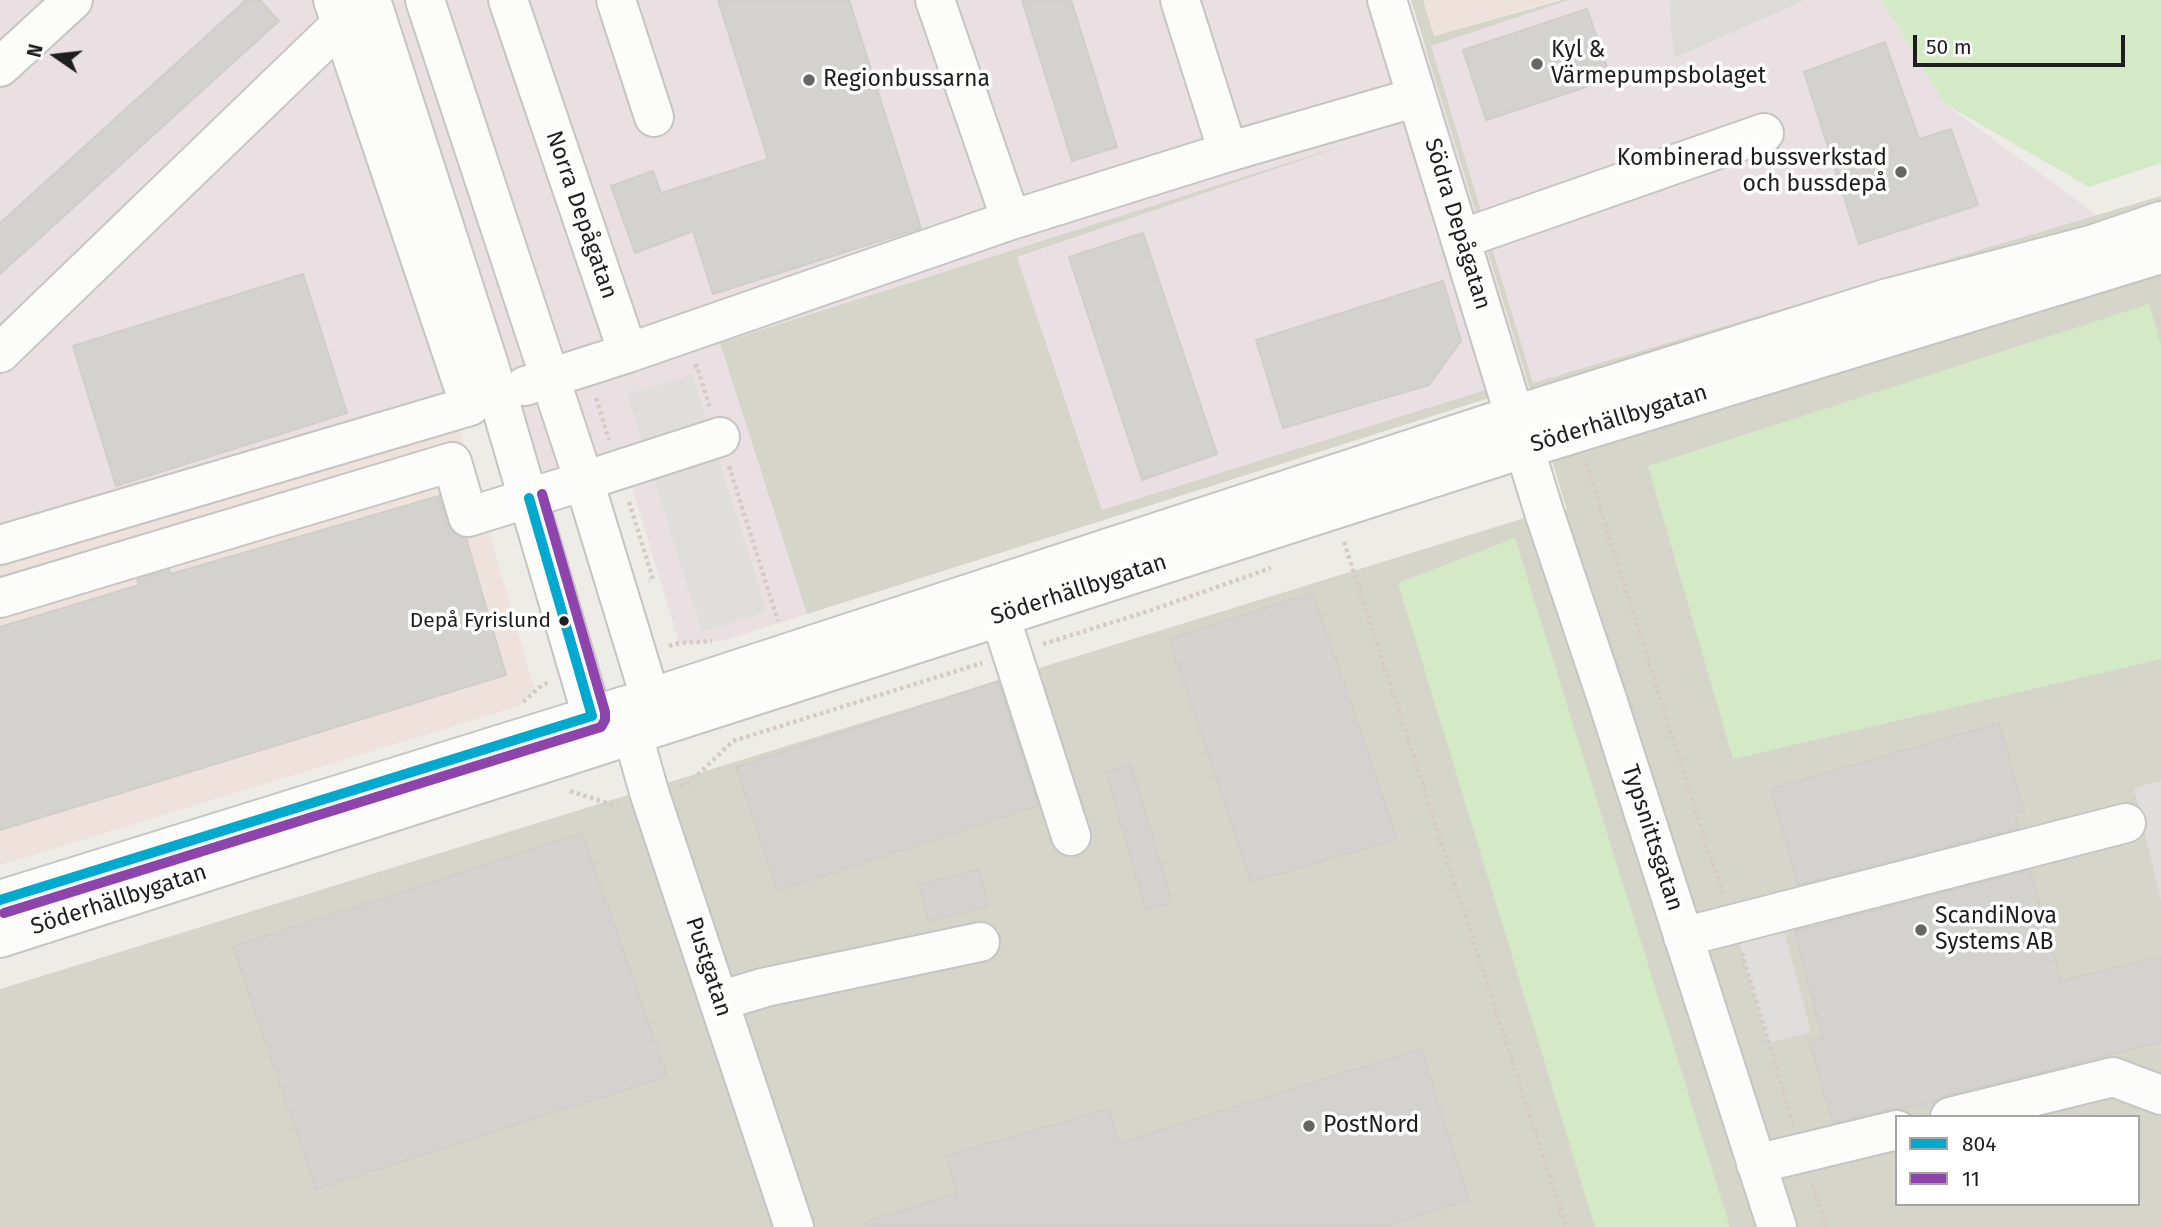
<!DOCTYPE html>
<html>
<head>
<meta charset="utf-8">
<style>
	body { margin:0 }
	#map { position:relative; width:2161px; height:1227px; overflow:hidden; background:#edece7; font-family:"Fira Sans",sans-serif }
	canvas { display:block }
	.legend { position:absolute; left:1895px; top:1115px; width:245px; height:91px; box-sizing:border-box; background:#fff; border:2px solid #a5a5a5; margin:0; padding:9px 12px; list-style:none; font-size:21px; color:#1e1e1e }
	.legend li { display:flex; align-items:center; gap:14px; height:35px }
	.legend b { width:35px; border:2px solid #a5a5a5 }
	.north { position:absolute; left:21px; top:21px; width:70px; height:70px; -webkit-text-stroke:5px #fff; paint-order:stroke; rotate:284deg; font-size:19px; font-weight:700; line-height:28px; text-align:center; color:#1e1e1e }
	.north::after { content:''; display:block; margin:auto; width:24px; height:32px; background:#1e1e1e; clip-path:polygon(50% 0,100% 100%,50% 72%,0 100%) }
	.scale { position:absolute; left:1913px; top:35px; width:212px; height:32px; box-sizing:border-box; border:4px solid #1e1e1e; border-top:0; padding-left:9px; font-size:21px; line-height:24px; white-space:nowrap; color:#1e1e1e; -webkit-text-stroke:5px #fff; paint-order:stroke }
</style>
</head>
<body>
<div id="map">
<canvas width="2161" height="1227"></canvas>
<ul class="legend">
<li><b style="height:9px;background:#00a9ce"></b>804</li>
<li><b style="height:9px;background:#8e44ad"></b>11</li>
</ul>
<div class="north">N</div>
<div class="scale">50 m</div>
</div>
<script>
const ctx = document.querySelector('canvas').getContext('2d');
ctx.lineJoin = 'round';
function paint(path, color) {
  ctx.fillStyle = color;
  ctx.fill(path, 'evenodd');
}
function trace(path, color, width, dash) {
  ctx.strokeStyle = color;
  ctx.lineWidth = width;
  ctx.lineCap = dash ? 'butt' : 'round';
  ctx.setLineDash(dash || []);
  ctx.stroke(path);
}
function drawText(font, color, halo, rows, align = 'center') {
  ctx.font = font + ' "Fira Sans",sans-serif';
  ctx.lineWidth = 7;
  ctx.setLineDash([]);
  ctx.textBaseline = 'middle';
  ctx.strokeStyle = halo;
  ctx.fillStyle = color;
  for (const [text, x, y, turn = 0] of rows) {
    ctx.save();
    ctx.translate(x, y);
    ctx.rotate((+turn || 0) * Math.PI / 180);
    ctx.textAlign = isNaN(turn) ? turn : align;
    if (halo) ctx.strokeText(text, 0, 0);
    ctx.fillText(text, 0, 0);
    ctx.restore();
  }
}
paint(new Path2D(`
	M1669,0H1806L1673,59Z`), '#dcdbd8');
paint(new Path2D(`
	M1423,0H1557L1434,36Z
	M460,431L535,691L519,706L0,865V563Z`), '#efe2dd');
paint(new Path2D(`
	M0,0H1391L1408,53L1569,0H1669L1674,59L1806,0H1881L1945,104L2097,215L1508,392L722,641L679,643L623,457L526,488L489,422L0,563Z`), '#eae0e4');
paint(new Path2D(`
	M1411,0H1423L1434,36L1562,0H1569L1431,46L1533,383L2161,196V1227H0V989L1544,512L1567,510ZM1897,1117H2138V1204H1897Z
	M1360,140L1017,257L1102,510L1498,386L1508,392L807,614L720,343Z`), '#d5d6c9');
paint(new Path2D(`
	M1881,0H2161V163L2089,187L1945,104Z
	M2149,304L2161,345V659L1733,759L1648,466Z
	M1515,538L1730,1227H1595L1398,583Z`), '#d4eac6');
paint(new Path2D(`
	M692,374L767,612L702,632L627,394Z
	M2161,781V900L2134,788Z
	M1779,912L1811,1032L1768,1043L1734,924Z`), '#dfdedc');
const building = new Path2D(`
	M246,0H260L279,21L0,274V223Z
	M718,0H849L921,228L713,294L693,231L635,253L611,186L653,171L661,193L768,159Z
	M1022,0H1071L1117,147L1072,161Z
	M1587,9L1611,79L1486,120L1463,50Z
	M1885,42L1919,139L1951,129L1978,205L1859,244L1804,72Z
	M1143,233L1217,454L1142,480L1069,257Z
	M303,274L347,413L116,486L73,346Z
	M1443,281L1461,341L1429,385L1283,428L1256,340Z
	M439,496L447,523L453,532L466,538L506,675L0,830V627L139,585L137,580L169,570L171,574Z
	M1313,593L1397,839L1251,882L1169,639Z
	M998,681L1038,805L778,891L736,767Z
	M1999,723L2024,811L2015,813L2019,828L1798,885L1771,789Z
	M1131,764L1172,902L1146,910L1106,772Z
	M582,833L667,1076L316,1189L233,947Z
	M979,870L988,906L928,921L919,885Z
	M2030,870L2061,981L2161,957V1042L1945,1096L1936,1101L1903,1109H1892L1833,1123L1809,1041L1823,1038L1795,931Z
	M1421,1049L1469,1200L1382,1227H866L865,1222L957,1193L946,1156L1109,1109L1119,1143Z`);
paint(building, '#d4d2ce');
trace(building, '#d0cec8', 2);
const minor = new Path2D(`
	M371,0L488,362L599,740
	M425,0L584,481L720,437
	M508,0L628,353L525,386
	M616,0L654,117
	M935,0L1011,220L1228,152L1180,0
	M1387,0L1544,512L1607,699L1777,1227
	M0,67L73,0
	M1228,152L1417,97
	M1461,239L1764,133
	M0,353L341,24
	M628,353L1011,220
	M0,545L470,406L333,0
	M0,598L452,462L468,517L584,481L657,720
	M1000,616L1071,836
	M626,711L650,795L794,1227
	M0,900L650,698L1515,415L1885,299L2091,245L2161,221
	M1683,937L2126,823
	M0,938L1504,455L2161,254
	M719,1001L766,987L980,942
	M1950,1117L2113,1077L2161,1095
	M1756,1164L1897,1130`);
trace(minor, '#c5c5c3', 42);
trace(new Path2D(`
	M694,367L697,366L710,408
	M596,398L609,440
	M1586,463L1707,847L1724,895
	M729,466L778,621
	M629,502L653,579L649,580
	M1344,542L1566,1227
	M1043,644L1149,611L1271,568
	M669,646L679,643L712,641
	M523,702L542,685L550,682
	M681,787L687,785L733,741L982,663
	M570,791L613,805L618,803
	M1742,953L1793,1123
	M1812,1184L1826,1227`), '#d6cbc7', 4.5, [3.5, 3.5]);
trace(minor, '#fcfcfb', 38);
trace(new Path2D(`
	M0,900L592,716L529,498`), '#00a9ce', 10);
trace(new Path2D(`
	M4,913L601,727L605,720V712L542,494`), '#8e44ad', 10);
for (const [x, y, r, color] of [
	[1537,64,7,"#666664"],
	[809,80,7,"#666664"],
	[1901,172,7,"#666664"],
	[564,621,6,"#1e1e1e"],
	[1921,930,7,"#666664"],
	[1309,1126,7,"#666664"]
]) {
  const dot = new Path2D();
  dot.arc(x, y, r, 0, 2 * Math.PI);
  ctx.fillStyle = color;
  ctx.fill(dot);
  trace(dot, '#fff', 2.5);
}
drawText('21px', '#1e1e1e', '#fff', [
	["Depå Fyrislund",551,621]
], 'right');
drawText('23px', '#1e1e1e', '#fff', [
	["Kyl &",1551,51],
	["Värmepumpsbolaget",1551,77],
	["Regionbussarna",823,80],
	["Kombinerad bussverkstad",1887,159,"right"],
	["och bussdepå",1887,185,"right"],
	["ScandiNova",1935,917],
	["Systems AB",1935,943],
	["PostNord",1323,1126]
], 'left');
drawText('23px', '#1e1e1e', '#fff', [
	["Norra Depågatan",581,215,71],
	["Södra Depågatan",1457,224,73],
	["Söderhällbygatan",1619,419,-17],
	["Söderhällbygatan",1079,590,-18],
	["Typsnittsgatan",1652,838,72],
	["Söderhällbygatan",119,900,-18],
	["Pustgatan",708,967,72]
]);
</script>
</body>
</html>
